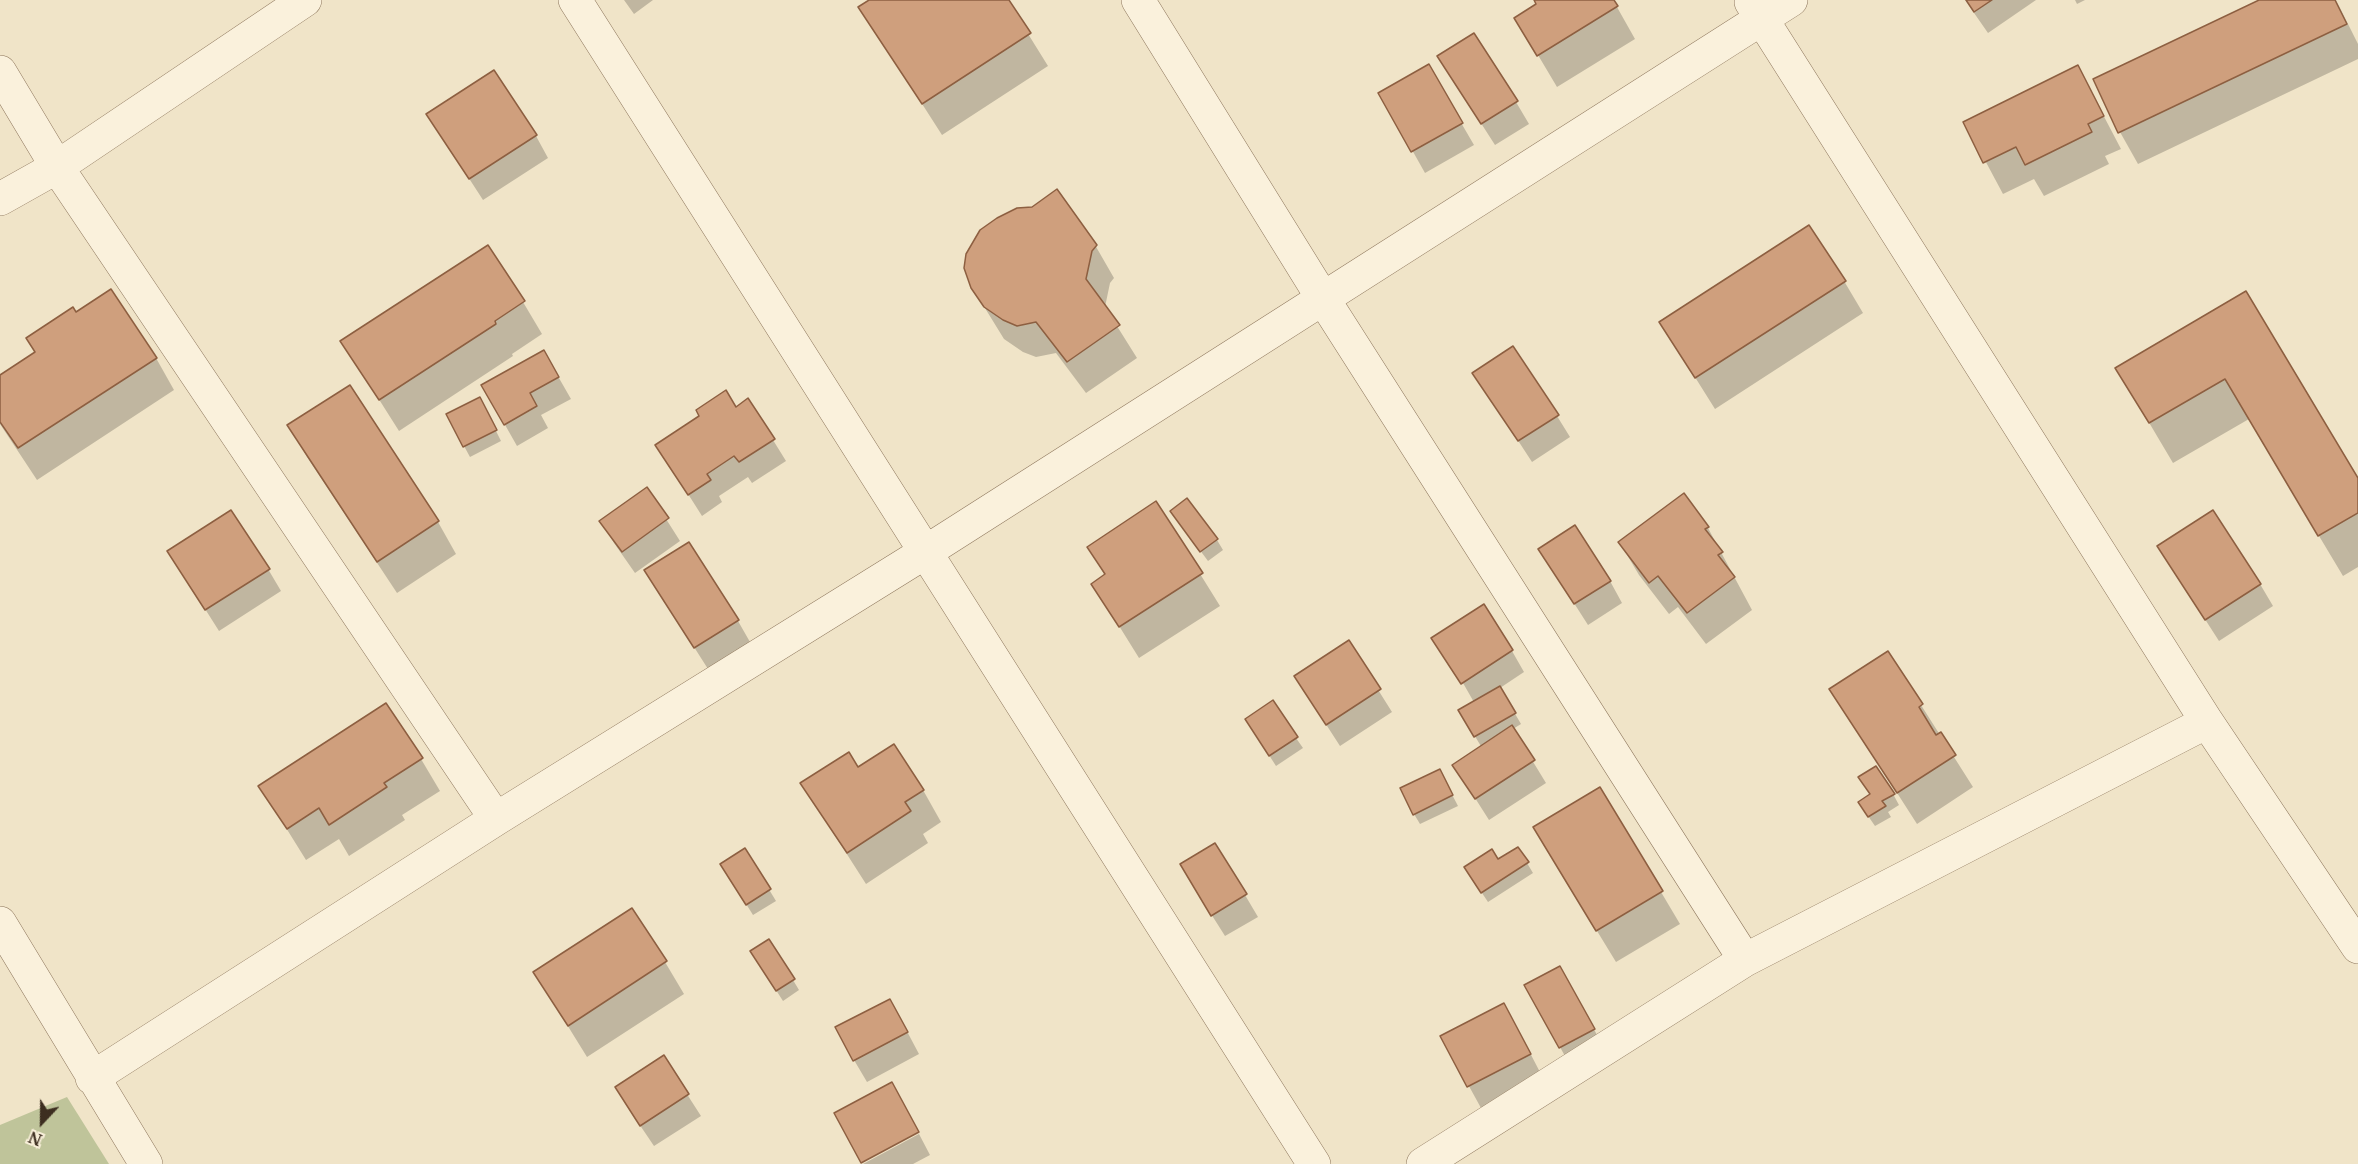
<!DOCTYPE html>
<html>
<head>
<meta charset="utf-8">
<style>
	body { margin:0 }
	#map { position:relative; width:2358px; height:1164px; overflow:hidden; background:#f0e4c8; font-family:"Noto Serif",serif }
	canvas { display:block }
	.north { position:absolute; left:12px; top:1092px; width:60px; height:60px; -webkit-text-stroke:4px #f7eed8; paint-order:stroke; rotate:202deg; font-size:16px; font-weight:700; line-height:24px; text-align:center; color:#3d2e20 }
	.north::after { content:''; display:block; margin:auto; width:21px; height:27px; background:#3d2e20; clip-path:polygon(50% 0,100% 100%,50% 72%,0 100%) }
</style>
</head>
<body>
<div id="map">
<canvas width="2358" height="1164"></canvas>
<div class="north">N</div>
</div>
<script>
const ctx = document.querySelector('canvas').getContext('2d');
ctx.lineJoin = 'round';
function paint(path, color) {
  ctx.fillStyle = color;
  ctx.fill(path, 'evenodd');
}
function trace(path, color, width, dash) {
  ctx.strokeStyle = color;
  ctx.lineWidth = width;
  ctx.lineCap = dash ? 'butt' : 'round';
  ctx.setLineDash(dash || []);
  ctx.stroke(path);
}
paint(new Path2D(`
	M67,1097L109,1164H0V1125Z`), '#bfc49a');
paint(new Path2D(`
	M624,0H653L634,14Z
	M871,0H1007L1048,66L942,135L860,7Z
	M1534,0H1613L1635,39L1557,87L1535,50L1537,5Z
	M1965,0H2036L1988,33Z
	M2075,0H2085L2077,4Z
	M2262,0H2336L2358,44V59L2138,164L2120,132Z
	M1428,66L1474,145L1425,173L1380,93Z
	M2078,67L2121,149L2105,156L2109,164L2044,196L2034,179L2003,194L1965,123Z
	M1452,78L1516,102L1529,124L1495,145Z
	M428,115L536,136L548,158L483,200Z
	M1095,245L1114,278L1110,283L1105,307L1137,358L1086,393L1056,353L1036,357L1023,352L1004,339L972,287Z
	M1844,281L1863,313L1715,409L1661,323Z
	M2245,293L2358,481V567L2343,576L2249,419L2173,463L2141,409Z
	M523,302L542,334L512,354L513,356L399,431L342,341Z
	M75,314L156,358L174,390L37,480L0,424V377L36,353Z
	M544,352L571,399L541,415L548,428L517,446L483,386Z
	M1474,373L1557,416L1570,437L1532,462Z
	M349,387L438,522L456,554L397,593L307,457L289,425Z
	M485,409L501,441L470,457L464,446Z
	M735,409L773,440L786,461L752,483L748,477L719,496L722,502L702,516L657,445L701,416Z
	M647,489L680,541L635,573L614,543L601,522Z
	M1684,495L1708,528L1752,610L1706,644L1678,607L1669,614L1639,575L1620,543Z
	M1156,503L1220,606L1139,658L1093,584L1105,576L1089,547Z
	M1179,522L1217,540L1223,550L1208,561Z
	M1540,550L1610,581L1622,603L1588,625Z
	M169,552L268,569L281,591L219,631Z
	M2172,568L2260,584L2273,606L2219,641Z
	M659,592L738,621L750,642L708,669Z
	M1348,642L1392,712L1340,746L1309,698Z
	M1512,651L1524,672L1500,688L1521,724L1513,729L1546,783L1489,820L1454,765L1482,748L1460,711L1475,704L1459,676Z
	M1888,653L1973,787L1917,824L1831,690Z
	M1253,730L1296,738L1303,748L1276,766Z
	M421,759L440,791L402,815L405,820L349,856L339,839L306,860L260,786Z
	M858,769L923,790L941,822L923,834L928,843L866,884L802,784Z
	M1860,778L1893,794L1899,805L1888,812L1891,817L1875,826L1866,813L1871,795Z
	M1445,781L1458,806L1420,824L1414,814Z
	M745,850L776,901L753,915L728,875Z
	M1553,859L1661,892L1680,924L1616,962Z
	M1498,862L1527,863L1533,873L1488,902L1472,878Z
	M1194,887L1245,895L1258,917L1225,936Z
	M665,962L684,994L587,1057L535,973Z
	M758,962L793,980L799,990L783,1001Z
	M1572,990L1606,1051L1572,1069L1560,1047Z
	M902,1022L919,1054L867,1082L854,1060Z
	M1516,1026L1542,1076L1481,1108L1442,1037Z
	M663,1057L701,1116L654,1146L629,1109Z
	M919,1134L930,1155L913,1164H863Z`), '#0003');
const building = new Path2D(`
	M869,0H1009L1031,33L922,104L858,7Z
	M1534,0H1614L1618,6L1537,56L1514,18L1536,4Z
	M1966,0H1992L1974,12Z
	M2259,0H2335L2347,24L2118,133L2093,79Z
	M1474,33L1518,101L1481,124L1437,56Z
	M1429,64L1463,123L1411,152L1378,93Z
	M2078,65L2104,116L2088,124L2092,132L2025,165L2016,147L1983,163L1963,122Z
	M494,70L537,135L469,179L426,114Z
	M1057,189L1097,245L1092,251L1086,279L1120,325L1067,362L1036,322L1017,326L1003,320L984,307L971,288L964,268L966,254L980,230L997,218L1017,208L1032,207Z
	M1809,225L1846,281L1695,378L1659,322Z
	M488,245L525,301L495,321L496,324L379,400L340,341Z
	M111,289L157,358L18,448L0,422V375L35,352L26,338L73,307L76,312Z
	M2246,291L2358,478V513L2318,536L2225,379L2149,423L2115,368Z
	M1513,346L1559,415L1518,441L1472,373Z
	M544,350L559,377L530,393L537,406L504,425L481,385Z
	M350,385L439,521L377,562L287,425Z
	M726,390L736,407L748,398L775,439L739,462L734,456L707,474L711,480L688,495L655,445L699,416L696,410Z
	M480,397L497,430L463,447L446,414Z
	M647,487L669,518L622,552L599,521Z
	M1684,493L1709,527L1705,529L1723,552L1718,555L1735,577L1687,613L1658,576L1649,583L1618,542Z
	M1187,498L1218,539L1200,552L1170,511Z
	M1156,501L1203,573L1119,627L1091,584L1105,574L1087,547Z
	M231,510L270,569L205,610L167,551Z
	M2213,510L2261,584L2205,620L2157,546Z
	M1575,525L1611,581L1574,604L1538,549Z
	M689,542L739,620L694,648L644,570Z
	M1484,604L1513,650L1461,684L1431,638Z
	M1349,640L1381,689L1326,725L1294,676Z
	M1888,651L1923,704L1919,707L1936,735L1941,732L1956,755L1897,793L1829,689Z
	M1500,686L1516,713L1474,737L1458,710Z
	M1273,700L1298,737L1269,756L1245,719Z
	M386,703L423,758L384,783L387,787L329,825L319,808L287,829L258,786Z
	M1512,725L1535,760L1475,799L1452,765Z
	M894,744L924,790L905,802L911,811L847,853L800,783L849,752L858,767Z
	M1876,766L1895,794L1882,801L1886,806L1868,817L1858,802L1870,794L1858,777Z
	M1440,769L1453,795L1413,815L1400,788Z
	M1600,787L1663,891L1596,931L1533,827Z
	M1215,843L1247,894L1211,916L1180,864Z
	M1518,847L1529,862L1481,893L1464,867L1492,849L1498,859Z
	M745,848L771,889L746,905L720,864Z
	M632,908L667,961L568,1026L533,972Z
	M769,939L795,979L776,991L750,951Z
	M1560,966L1595,1029L1559,1048L1524,985Z
	M890,999L908,1032L853,1061L835,1027Z
	M1504,1003L1531,1054L1467,1087L1440,1036Z
	M664,1055L689,1094L640,1126L615,1087Z
	M892,1082L919,1132L861,1163L834,1113Z`);
paint(building, '#cf9f7d');
trace(building, '#8d5f41', 1.5);
const minor = new Path2D(`
	M575,0L1314,1164
	M1138,0L1322,297L1745,960
	M1751,2L2207,722L2358,947
	M0,72L57,167L496,819
	M0,199L57,167L305,0
	M0,923L146,1164
	M92,1078L496,819L924,553L1791,0
	M1423,1164L1745,960L2207,722`);
trace(minor, '#8d765c', 34);
trace(minor, '#faf1dc', 33);
</script>
</body>
</html>
